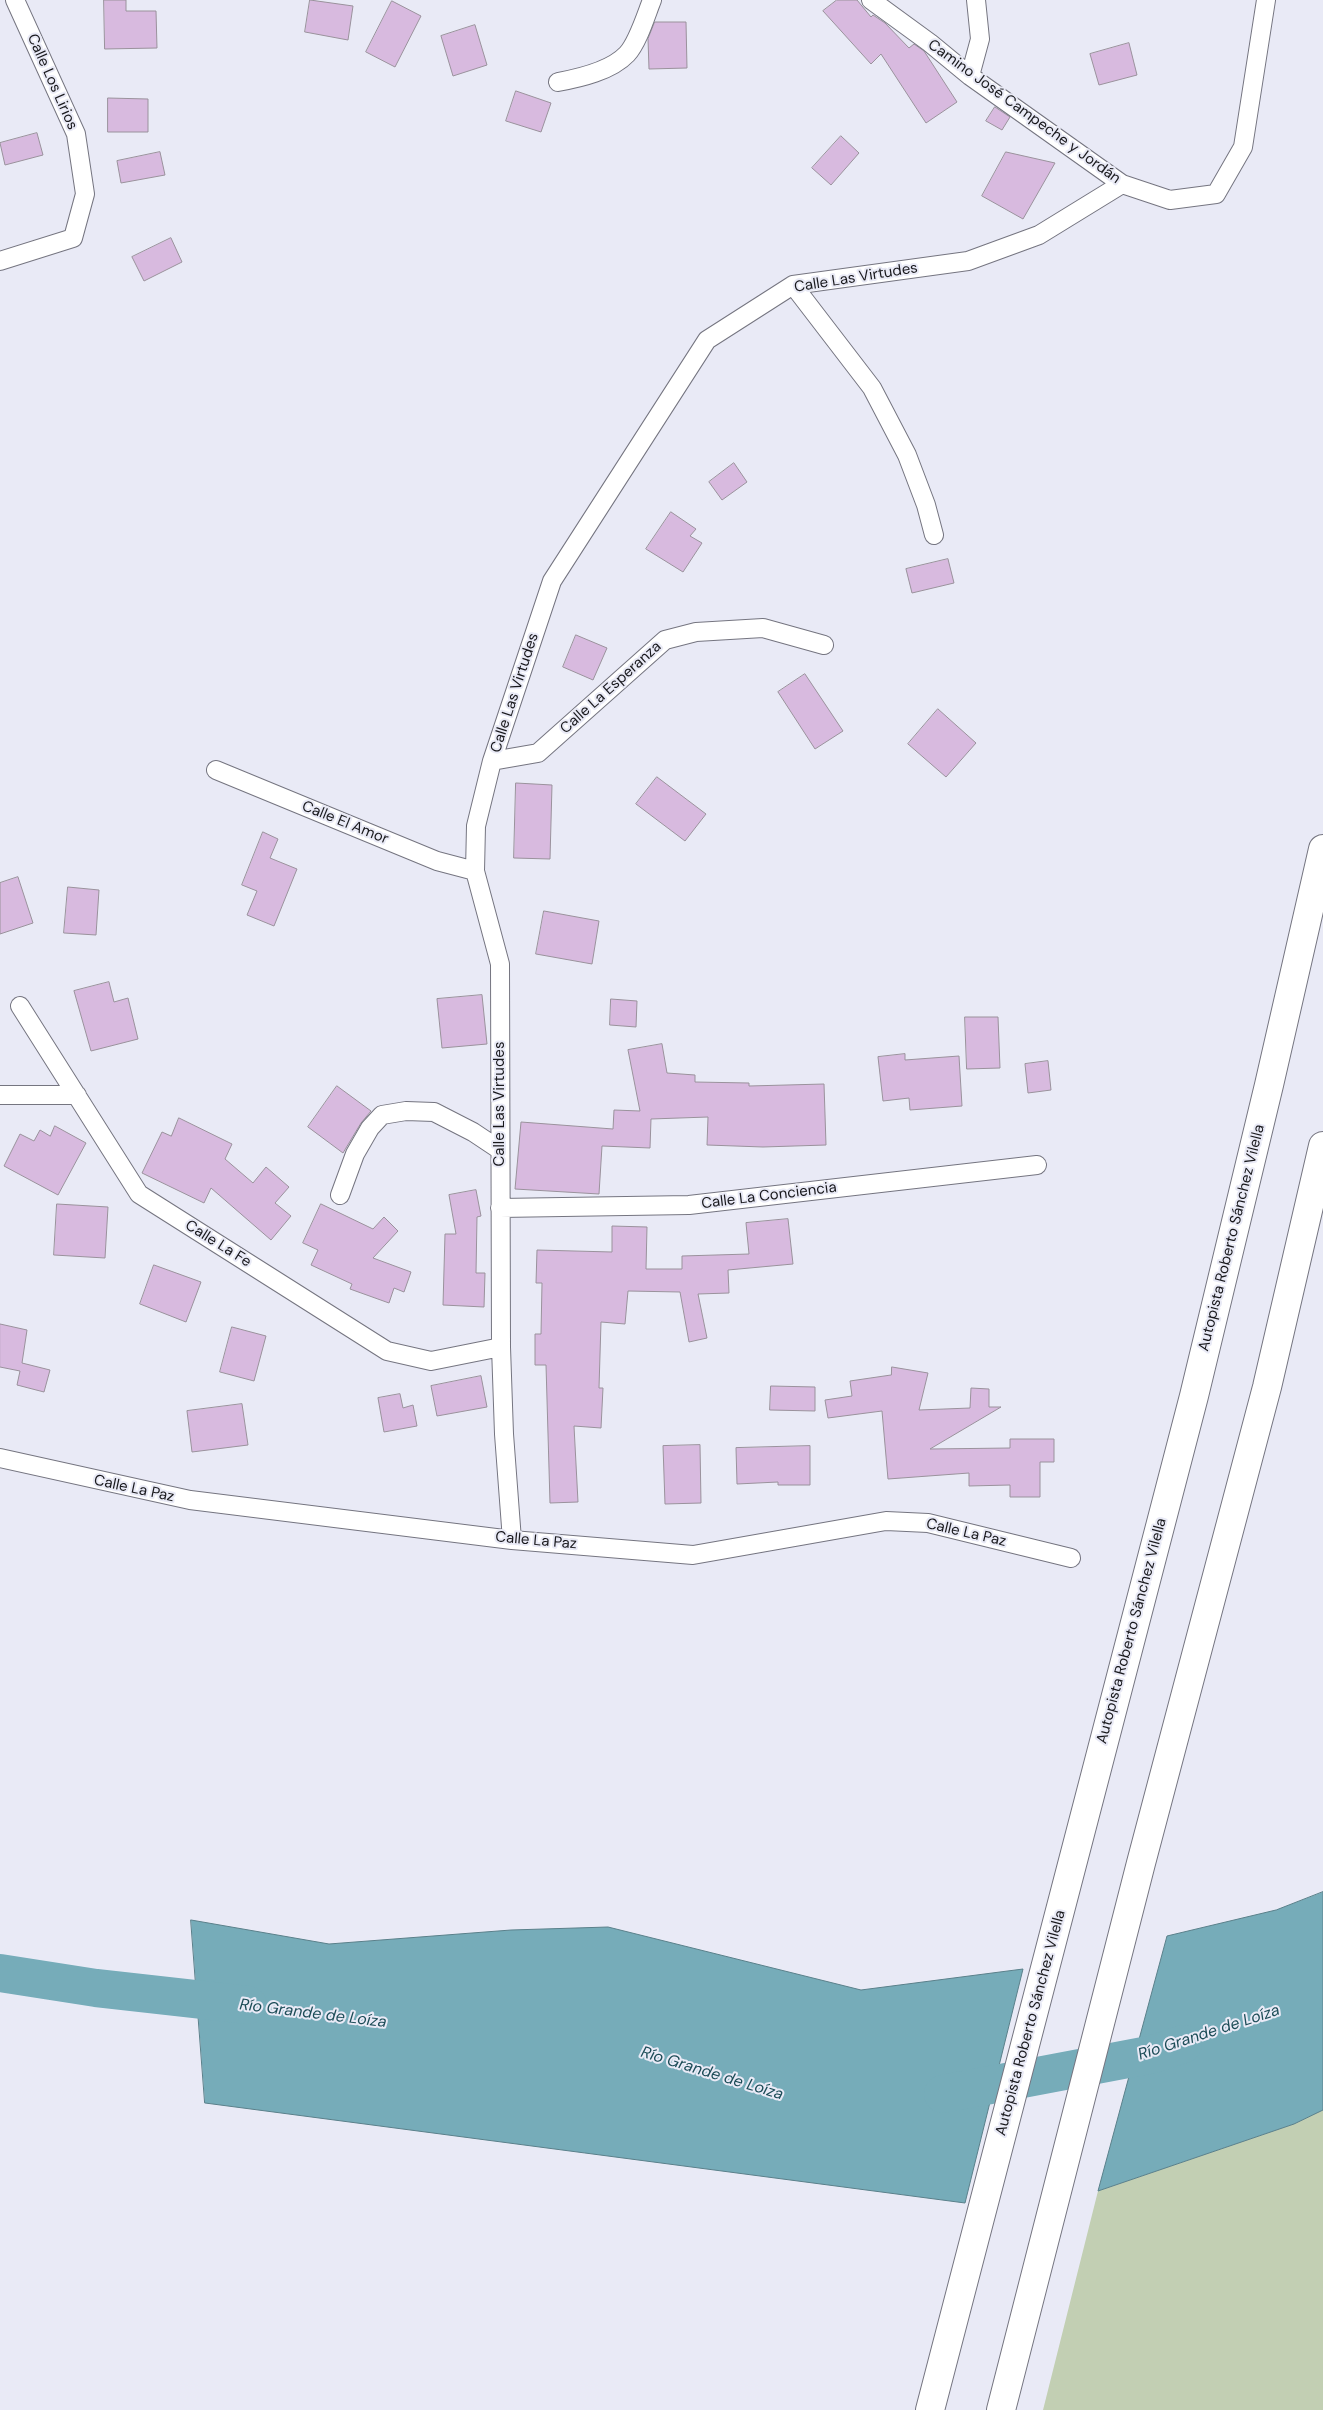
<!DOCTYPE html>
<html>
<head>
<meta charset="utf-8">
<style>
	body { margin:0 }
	canvas { display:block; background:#e9eaf6 }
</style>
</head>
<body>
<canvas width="1323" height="2410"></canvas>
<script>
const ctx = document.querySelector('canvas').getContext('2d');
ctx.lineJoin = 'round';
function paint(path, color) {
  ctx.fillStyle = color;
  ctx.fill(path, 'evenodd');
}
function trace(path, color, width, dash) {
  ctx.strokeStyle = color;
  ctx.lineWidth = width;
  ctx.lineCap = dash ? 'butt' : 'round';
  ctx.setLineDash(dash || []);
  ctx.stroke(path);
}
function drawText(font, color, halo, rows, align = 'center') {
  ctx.font = font + ' "DM Sans",sans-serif';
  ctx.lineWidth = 4;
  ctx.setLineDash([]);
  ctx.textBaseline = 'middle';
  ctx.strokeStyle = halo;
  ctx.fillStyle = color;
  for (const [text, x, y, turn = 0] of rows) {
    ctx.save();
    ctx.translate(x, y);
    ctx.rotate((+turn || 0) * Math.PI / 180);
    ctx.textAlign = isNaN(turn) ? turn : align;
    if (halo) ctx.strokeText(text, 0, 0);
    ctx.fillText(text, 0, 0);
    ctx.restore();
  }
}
paint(new Path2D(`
	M1323,2110V2410H1043L1098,2191L1294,2124Z`), '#c2cfb3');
const water = new Path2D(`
	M1323,1892V2110L1294,2124L1098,2191L1167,1936L1276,1910Z
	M191,1920L329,1944L511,1930L608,1927L861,1990L1023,1969L965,2203L205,2103Z`);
paint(water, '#76acb9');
trace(water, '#5a808a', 1);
trace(new Path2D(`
	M0,1973L96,1988L248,2005
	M943,2094L1154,2054L1183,2044`), '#76acb9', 38);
const building = new Path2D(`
	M104,0H126V11H156L157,48L105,49Z
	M310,0L353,6L348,40L305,32Z
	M837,0H857L871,17L873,15L885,23L909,48L914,44L924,51L957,102L926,123L881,54L871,64L823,11Z
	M392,1L421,16L395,67L366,52Z
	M655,22H686L687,68L649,69L648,39Z
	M475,25L487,65L453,76L441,36Z
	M1129,43L1137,75L1099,85L1090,54Z
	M516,91L551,103L541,132L506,121Z
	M108,98L148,99V132H108Z
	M995,107L1010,117L1002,130L986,121Z
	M37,133L43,155L5,165L0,143Z
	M841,136L859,153L831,185L812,168Z
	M160,152L165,175L121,183L117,161Z
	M1006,152L1055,163L1023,219L982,196Z
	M171,238L182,262L144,281L132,257Z
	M734,463L747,482L722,500L709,482Z
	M671,512L696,529L690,536L702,543L683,572L646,549Z
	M948,559L954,583L912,593L906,569Z
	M576,635L607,648L593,680L563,667Z
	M805,674L843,731L815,749L778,692Z
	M938,709L976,743L946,777L908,744Z
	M657,777L706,814L685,841L636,804Z
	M516,783L552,785L550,859L514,858Z
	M263,832L278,839L270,858L297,869L274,926L247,915L257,891L242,885Z
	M18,877L33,923L0,934V883Z
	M68,887L99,890L96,935L64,933Z
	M544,911L599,921L592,964L536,954Z
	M109,982L114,1002L128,998L138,1039L91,1051L74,991Z
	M482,995L487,1044L442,1048L437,999Z
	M611,999L637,1001L636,1027L610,1025Z
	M965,1017H998L1000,1068L967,1069Z
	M662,1044L667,1073L695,1075V1082L749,1083V1086L824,1084L826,1145L763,1147L707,1145L708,1117L651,1119L650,1148L602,1146L599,1194L515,1189L521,1122L613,1129L614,1110L640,1111L628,1050Z
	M905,1054V1060L959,1056L962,1106L910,1110L909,1098L883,1101L878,1057Z
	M1048,1061L1051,1090L1028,1093L1025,1064Z
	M337,1086L371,1111L361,1123L343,1153L308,1127Z
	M179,1118L232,1144L225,1159L253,1183L266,1167L289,1187L275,1203L291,1216L271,1240L211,1188L204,1203L142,1173L162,1132L171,1136Z
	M55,1126L86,1143L58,1195L4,1166L20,1134L34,1141L40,1130L50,1136Z
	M476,1190L481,1216L477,1217L476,1273H485L484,1307L443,1305L445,1234H456L449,1195Z
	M57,1204L108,1207L105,1258L54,1255Z
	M321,1204L373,1229L384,1217L398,1231L373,1258L411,1272L404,1292L394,1288L389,1303L350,1289L352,1284L311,1265L318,1250L303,1243Z
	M788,1219L793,1264L728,1270L729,1293L698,1294L707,1338L689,1342L680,1292L628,1291L625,1324L601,1322L599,1388H603L601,1428L574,1426L578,1502L550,1503L546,1365H535V1334H541L542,1283H536L537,1250L612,1252V1226L647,1227L646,1269H682V1256L749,1254L746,1223Z
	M154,1265L201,1282L186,1322L140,1304Z
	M0,1324L27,1330L22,1363L50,1370L44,1392L17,1385L20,1371L0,1367Z
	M232,1327L266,1336L254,1381L220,1372Z
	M892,1367L928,1373L919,1410L970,1408L971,1388L989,1389V1407H1001L930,1449L1010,1448V1439H1054V1462H1040V1497H1010V1485L969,1486V1473L888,1479L882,1411L828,1418L825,1400L852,1396L850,1381L891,1375Z
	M481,1376L487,1407L437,1416L431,1386Z
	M771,1386L815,1387V1411L770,1410Z
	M400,1394L403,1408L413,1405L417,1426L384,1432L378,1398Z
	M242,1404L248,1445L192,1452L187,1411Z
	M700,1445L701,1503L665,1504L663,1446Z
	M810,1446V1485H778V1482L737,1484L736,1448Z`);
paint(building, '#d8badf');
trace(building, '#9a929c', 1);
const street = new Path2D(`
	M871,0L930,43L970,76L1122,184L1170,200L1216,194L1243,147L1266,0
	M970,76L980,39L976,0
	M558,82C580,78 611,71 627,54C638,42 646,15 652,0
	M0,261L73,238L85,194L76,134L15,0
	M793,285L872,388L907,455L926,505L934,535
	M492,761L538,753L665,640L696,632L763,628L824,645
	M216,770L437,861L475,871
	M20,1006L139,1194L387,1351L431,1361L501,1347
	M0,1095H77
	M340,1195L355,1154L370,1128L382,1115L406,1111L434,1112L473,1132L500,1150
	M500,1208L689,1205L1037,1165
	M0,1458L190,1500L512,1540L693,1555L886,1521L928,1523L1071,1558
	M512,1540L504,1434L501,1347L500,964L475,871L476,826L492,761L552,581L707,340L793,285L968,261L1039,235L1122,184`);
const highway = new Path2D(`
	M930,2410L1194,1396L1269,1085L1323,849
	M1001,2410L1141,1863L1267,1387L1323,1146`);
trace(street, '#757580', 20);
trace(highway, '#757580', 30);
trace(street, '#fff', 18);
trace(highway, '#fff', 28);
drawText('15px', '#18181c', '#e9eaf6', [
	["Calle Los Lirios",52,82,66],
	["Camino José Campeche y Jordán",1024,112,36],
	["Calle Las Virtudes",856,278,-9],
	["Calle La Esperanza",611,688,-42],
	["Calle Las Virtudes",515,693,-72],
	["Calle El Amor",345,823,22],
	["Calle Las Virtudes",500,1104,-90],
	["Calle La Conciencia",769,1196,-7],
	["Autopista Roberto Sánchez Vilella",1232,1238,-76],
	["Calle La Fe",218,1244,32],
	["Calle La Paz",134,1489,12],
	["Calle La Paz",966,1533,13],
	["Calle La Paz",536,1541,5],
	["Autopista Roberto Sánchez Vilella",1132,1631,-75],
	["Autopista Roberto Sánchez Vilella",1031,2023,-75]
]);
drawText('italic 16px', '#1c4c57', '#e9eaf6', [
	["Río Grande de Loíza",313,2014,7],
	["Río Grande de Loíza",1209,2033,-18],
	["Río Grande de Loíza",712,2074,17]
]);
</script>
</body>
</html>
